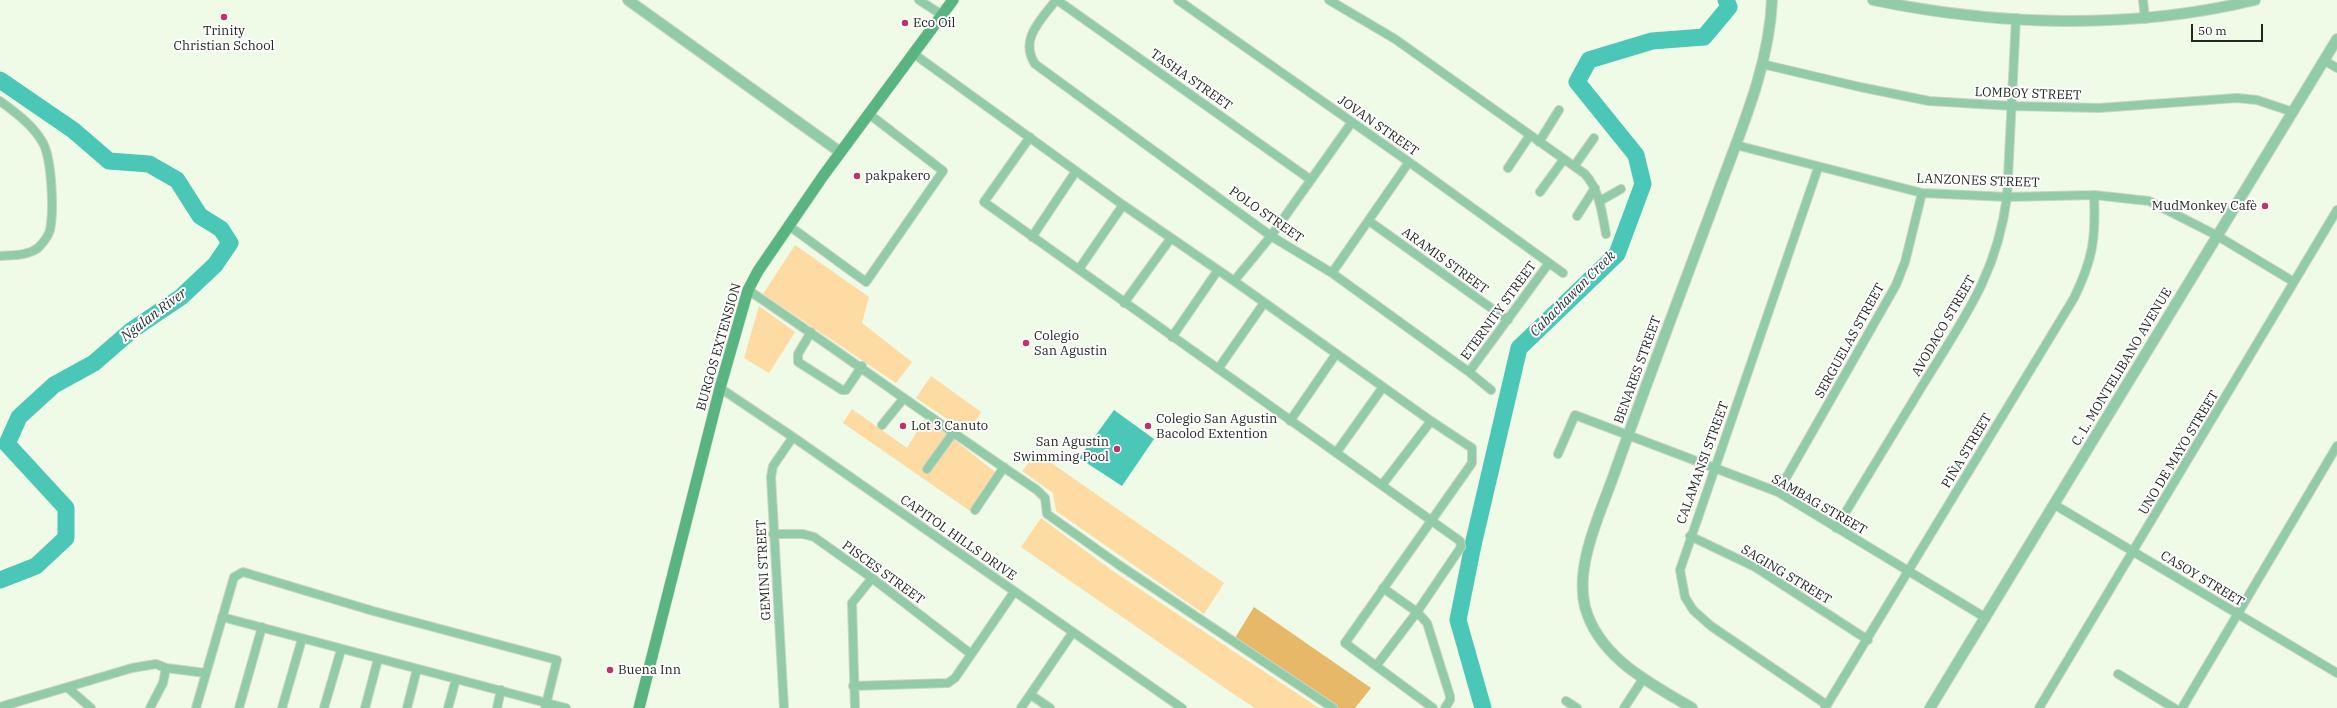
<!DOCTYPE html>
<html>
<head>
<meta charset="utf-8">
<style>
	body { margin:0 }
	#map { position:relative; width:2337px; height:708px; overflow:hidden; background:#effae7; font-family:"IBM Plex Serif",serif }
	canvas { display:block }
	.scale { position:absolute; left:2191px; top:24px; width:72px; height:18px; box-sizing:border-box; border:2px solid #232720; border-top:0; padding-left:5px; font-size:12px; line-height:14px; white-space:nowrap; color:#232720; -webkit-text-stroke:3px #fff; paint-order:stroke }
</style>
</head>
<body>
<div id="map">
<canvas width="2337" height="708"></canvas>
<div class="scale">50 m</div>
</div>
<script>
const ctx = document.querySelector('canvas').getContext('2d');
ctx.lineJoin = 'round';
function paint(path, color) {
  ctx.fillStyle = color;
  ctx.fill(path, 'evenodd');
}
function trace(path, color, width, dash) {
  ctx.strokeStyle = color;
  ctx.lineWidth = width;
  ctx.lineCap = dash ? 'butt' : 'round';
  ctx.setLineDash(dash || []);
  ctx.stroke(path);
}
function drawText(font, color, halo, rows, align = 'center') {
  ctx.font = font + ' "IBM Plex Serif",serif';
  ctx.lineWidth = 4;
  ctx.setLineDash([]);
  ctx.textBaseline = 'middle';
  ctx.strokeStyle = halo;
  ctx.fillStyle = color;
  for (const [text, x, y, turn = 0] of rows) {
    ctx.save();
    ctx.translate(x, y);
    ctx.rotate((+turn || 0) * Math.PI / 180);
    ctx.textAlign = isNaN(turn) ? turn : align;
    if (halo) ctx.strokeText(text, 0, 0);
    ctx.fillText(text, 0, 0);
    ctx.restore();
  }
}
paint(new Path2D(`
	M795,245L869,297L862,323L912,362L896,383L763,294Z
	M759,306L795,332L769,373L744,358Z
	M931,376L981,412L968,433L916,398Z
	M852,409L907,448L924,420L950,436L995,472L970,511L843,423Z
	M1037,453L1224,583L1204,614L1056,511L1053,493L1022,471Z
	M1041,518L1114,572L1319,708H1255L1235,695L1021,547Z`), '#fedba2');
paint(new Path2D(`
	M1254,607L1371,688L1355,708H1338L1235,638Z`), '#e6b868');
paint(new Path2D(`
	M1114,410L1154,439L1122,486L1079,458Z`), '#4bc7b7');
trace(new Path2D(`
	M0,80L73,130L109,161L149,164L177,180L200,216L221,229L230,243L215,265L181,297L132,330L94,363L54,385L19,417L7,444L66,508V538L36,566L0,580
	M1483,708L1458,620L1473,545L1519,348L1617,254L1643,184L1636,155L1577,82L1589,60L1652,41L1704,37L1729,7L1726,0`), '#4bc7b7', 17);
const minor = new Path2D(`
	M919,0L942,15
	M1056,0C1041,20 1019,39 1035,64L1271,236L1332,273L1469,372L1491,390
	M1057,0L1311,180
	M1178,0L1409,162L1563,273
	M1329,0L1395,39L1585,174C1600,191 1602,213 1606,234
	M2143,0L2145,19
	M914,54L1123,205L1234,281L1431,421L1472,448V463L1345,643L1433,708
	M2325,61L2337,68
	M1762,64L1860,87L1929,101L2012,106L2099,108L2237,98L2257,100L2293,112
	M0,101C16,113 33,125 43,143C52,160 54,211 50,230C48,237 43,243 38,248C27,256 13,255 0,256
	M1030,137L984,202L1460,541L1461,547L1417,612L1376,666
	M1539,142L1559,110
	M1736,145L1922,193L2007,197L2094,195L2149,201L2216,235L2294,282
	M1575,165L1594,138
	M1508,168L1530,135
	M1818,168L1680,570L1685,597L1693,610L1711,626L1827,705
	M1540,192L1564,159
	M1600,201L1621,189
	M1577,216L1595,188
	M1369,221L1508,320
	M788,225L866,282L943,171L869,114
	M1032,237L1076,171
	M1079,269L1123,205
	M1332,273L1409,162
	M1234,281L1271,236L1352,122
	M748,290C846,356 940,425 1037,490L1045,498L1047,514L1119,565L1333,708
	M1124,303L1171,238
	M811,332L798,354V362L842,390H846L862,366
	M1172,337L1218,270
	M1218,369L1264,303
	M1469,372L1549,263
	M720,388L793,437L1182,708
	M1290,421L1336,354
	M882,425L904,398
	M1336,453L1383,387
	M1558,454L1575,415L1778,492L1986,618
	M927,469L953,433
	M1382,485L1431,421
	M1778,492L1896,285L1905,262L1922,193
	M2055,505L2337,673
	M975,510L1004,467
	M1836,528C1865,480 1895,431 1924,383C1964,318 1997,274 2007,197L2016,18
	M773,534H803L814,537L872,578L971,654
	M1690,536L1755,567L1868,640
	M1383,588L1417,612L1427,623L1450,696V700L1445,708
	M222,617L566,708
	M2118,674L2174,708
	M853,686L948,683L955,678L1014,592
	M68,688L91,708
	M1031,695L1050,708
	M1566,701L1577,708
	M0,707L132,668L156,664L166,668L206,673
	M150,708L163,683L166,668
	M196,708L234,577L243,572L373,611L557,660L545,708
	M239,708L262,627
	M282,708L302,639
	M324,708L341,650
	M365,708L378,659
	M407,708L417,669
	M448,708L456,679
	M497,708L501,690
	M784,708L771,477L773,466L793,437
	M855,708L852,603L872,578
	M1021,708L1073,632
	M1624,708L1643,679
	M1825,708L2074,298C2093,259 2096,238 2094,195
	M2039,708L2337,210
	M2182,708L2337,446`);
const tertiary = new Path2D(`
	M628,0L840,152
	M1873,0C1998,26 2131,30 2255,0
	M1692,708C1650,683 1599,658 1585,607C1574,563 1603,508 1617,466C1649,376 1683,287 1716,198C1739,134 1769,69 1772,0
	M1930,708L2337,39`);
const secondary = new Path2D(`
	M639,708L720,388L748,290L758,271L823,176L953,0`);
trace(minor, '#cad4c3', 10);
trace(tertiary, '#cad4c3', 12);
trace(secondary, '#cad4c3', 12);
trace(minor, '#91cba8', 8);
trace(tertiary, '#91cba8', 10);
trace(secondary, '#58b481', 11);
for (const [x, y, r, color] of [
	[224,17,4,"#bf3369"],
	[905,23,4,"#bf3369"],
	[857,176,4,"#bf3369"],
	[2265,206,4,"#bf3369"],
	[1026,343,4,"#bf3369"],
	[903,426,4,"#bf3369"],
	[1148,426,4,"#bf3369"],
	[1117,449,4,"#bf3369"],
	[610,670,4,"#bf3369"]
]) {
  const dot = new Path2D();
  dot.arc(x, y, r, 0, 2 * Math.PI);
  ctx.fillStyle = color;
  ctx.fill(dot);
  trace(dot, '#fff', 1.5);
}
drawText('13px', '#232720', '#fff', [
	["Eco Oil",913,23],
	["Trinity",224,31,"center"],
	["Christian School",224,46,"center"],
	["pakpakero",865,176],
	["MudMonkey Cafè",2257,206,"right"],
	["Colegio",1034,336],
	["San Agustin",1034,351],
	["Colegio San Agustin",1156,419],
	["Bacolod Extention",1156,434],
	["Lot 3 Canuto",911,426],
	["San Agustin",1109,442,"right"],
	["Swimming Pool",1109,457,"right"],
	["Buena Inn",618,670]
], 'left');
drawText('13px', '#232720', '#fff', [
	["TASHA STREET",1191,80,35],
	["LOMBOY STREET",2028,94,2],
	["JOVAN STREET",1378,126,35],
	["LANZONES STREET",1978,181,2],
	["POLO STREET",1266,215,35],
	["ARAMIS STREET",1445,261,36],
	["ETERNITY STREET",1499,311,-54],
	["AVODACO STREET",1944,326,-60],
	["SERGUELAS STREET",1850,341,-61],
	["BURGOS EXTENSION",719,347,-74],
	["C. L. MONTELIBANO AVENUE",2122,367,-59],
	["BENARES STREET",1638,370,-70],
	["PIÑA STREET",1967,451,-59],
	["UNO DE MAYO STREET",2179,453,-59],
	["CALAMANSI STREET",1703,463,-70],
	["SAMBAG STREET",1819,505,30],
	["CAPITOL HILLS DRIVE",958,538,35],
	["GEMINI STREET",764,570,-93],
	["PISCES STREET",883,573,36],
	["SAGING STREET",1786,575,31],
	["CASOY STREET",2202,579,31]
]);
drawText('italic 14px', '#1c312e', '#fff', [
	["Cabachawan Creek",1573,294,-45],
	["Ngalan River",154,315,-37]
]);
</script>
</body>
</html>
